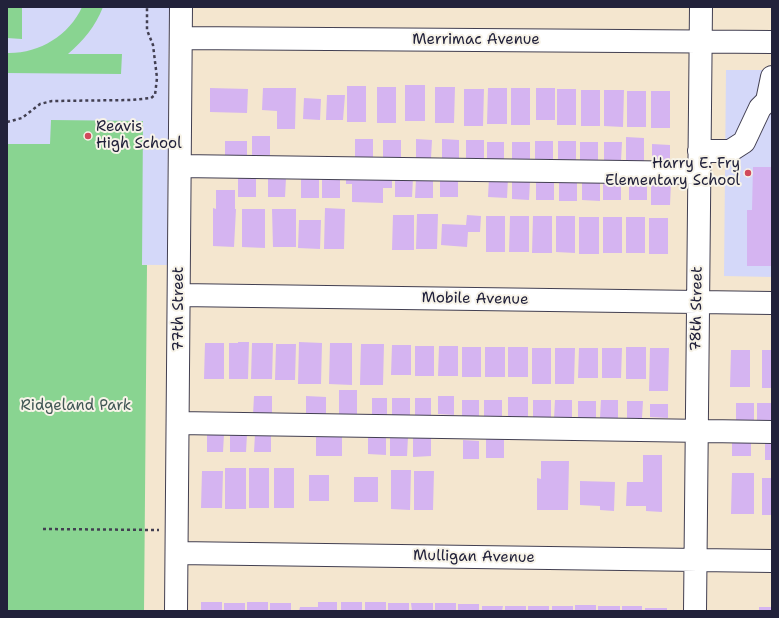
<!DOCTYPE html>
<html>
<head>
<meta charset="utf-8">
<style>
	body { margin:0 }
	#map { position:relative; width:779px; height:618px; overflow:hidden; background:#f4e6cf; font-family:"Shantell Sans",sans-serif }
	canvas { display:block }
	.frame { position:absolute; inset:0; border:8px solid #22223b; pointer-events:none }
</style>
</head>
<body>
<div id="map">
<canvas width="779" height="618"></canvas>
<div class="frame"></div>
</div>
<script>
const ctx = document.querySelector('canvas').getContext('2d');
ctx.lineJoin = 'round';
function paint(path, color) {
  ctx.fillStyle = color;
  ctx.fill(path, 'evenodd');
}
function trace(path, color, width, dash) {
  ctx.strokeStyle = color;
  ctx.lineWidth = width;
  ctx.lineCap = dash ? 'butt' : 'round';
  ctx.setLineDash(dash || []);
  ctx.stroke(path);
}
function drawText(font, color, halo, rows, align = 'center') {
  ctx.font = font + ' "Shantell Sans",sans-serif';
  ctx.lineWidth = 4;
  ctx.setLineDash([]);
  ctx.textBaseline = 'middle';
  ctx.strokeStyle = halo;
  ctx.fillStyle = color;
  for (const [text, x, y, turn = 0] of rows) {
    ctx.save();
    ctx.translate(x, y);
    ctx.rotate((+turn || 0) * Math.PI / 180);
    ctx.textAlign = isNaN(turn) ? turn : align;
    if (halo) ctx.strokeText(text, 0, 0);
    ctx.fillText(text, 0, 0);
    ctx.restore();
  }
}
paint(new Path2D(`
	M7,7H169L167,265L7,264Z
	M726,70H772V277L724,276Z`), '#d4d8f9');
paint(new Path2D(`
	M7,7H22V39L7,38Z
	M82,7H103C95,27 84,40 68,54H122L121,74L7,73V53C38,54 69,36 82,7Z
	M51,120L143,121L142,265H147L144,611H7V144H50Z`), '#89d491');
paint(new Path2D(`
	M405,85H425V121H405Z
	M347,86H366V122H347Z
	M377,87H396V123H377Z
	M435,87H455L454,123H435Z
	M210,88L248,89L247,113L210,112Z
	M263,88H296L295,129H277V111L262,110Z
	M488,88H507V124H487Z
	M511,88H530V125H511Z
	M536,88H555V120H536Z
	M464,89H484L483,126H464Z
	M557,89H576V125H557Z
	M581,90H600V126H581Z
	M604,90H624L623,127L604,126Z
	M627,91H646V127H627Z
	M651,91H670V128H651Z
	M327,95H345L343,120H326Z
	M304,98L321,99L320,120L303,119Z
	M252,136H270V155H252Z
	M626,137L644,138V162H626Z
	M355,139H373V158H355Z
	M416,139L432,140L431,158H416Z
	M442,139L459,140V158H442Z
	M383,140H401V159H383Z
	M466,140H484V159H466Z
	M225,141H247V157H225Z
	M535,141H553V160H535Z
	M558,141H576V160H558Z
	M487,142H504V160H487Z
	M512,142H530V161H512Z
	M580,142H598V161H580Z
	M604,142H622L621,161H604Z
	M652,144L670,145V163H652Z
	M753,167H772V266H747V210H752Z
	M346,174L392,175V188H383V203L352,202V184H346Z
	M238,178H256V197H238Z
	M268,178H286L285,197H268Z
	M395,178H413L412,197H395Z
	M440,178H458V197H440Z
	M489,178H508L507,198L488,197Z
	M301,179H319V198H301Z
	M322,179L340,180V198H322Z
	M416,179H433V198H415Z
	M512,181H530L529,200L512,199Z
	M603,181H621V200H603Z
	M629,181L647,182V200H629Z
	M651,181L671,182L670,205H651Z
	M536,182H554V200H536Z
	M559,182H577V201H559Z
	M582,182H600V201L582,200Z
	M216,190H235V209H236L234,247L213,246V208L216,209Z
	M325,208L345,209L344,249H324Z
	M242,209H265V248L242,247Z
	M272,209H296V247H273Z
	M417,214H438L437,249H416Z
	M393,215H414V250H392Z
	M467,215L481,216L480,232H468L467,247L441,245L442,224L466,225Z
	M486,216H505V252H486Z
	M510,216H529V252H509Z
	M533,216H552V253H532Z
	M556,216H575V253L556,252Z
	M579,217H599V254H579Z
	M603,217H622V253H603Z
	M626,217H645V253H626Z
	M649,218H668V254H649Z
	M299,220H321L320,249L298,248Z
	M238,342H249L248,379H229V343H238Z
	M299,342L322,343L321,384H298Z
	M205,343H224V379H204Z
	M252,343H273L272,379H251Z
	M330,343H352V385L329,384Z
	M276,344H296L295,380H275Z
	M361,344H384L383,385H360Z
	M392,345H411V375H391Z
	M415,346H434V376H415Z
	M439,346H458V376H438Z
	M462,347H481V377H462Z
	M485,347H505V377H485Z
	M508,347H528V377H508Z
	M626,347H646V379H626Z
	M532,348H551V384H532Z
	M555,348H575L574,384H555Z
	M579,348H598V378H578Z
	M602,348H622L621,378H602Z
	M650,348H669L668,391H649Z
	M731,350H750V387H730Z
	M762,350H772V388H762Z
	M339,390H357V416H339Z
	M254,396H272V415H253Z
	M306,396L326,397V416H306Z
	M438,396H454V415L438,414Z
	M508,397H528V417H508Z
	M372,398H387V417H372Z
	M392,398H410V417H392Z
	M415,398H431V415H415Z
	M462,400H479V418H462Z
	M484,400H502V419H484Z
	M533,400H551V419H533Z
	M555,400H572V419H554Z
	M601,400H618V418H600Z
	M578,401H596V420H578Z
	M627,401H643L642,418H627Z
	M736,403H754V420H736Z
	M757,403H772V422H757Z
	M650,404H668V418L650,417Z
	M207,434H224L223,452H207Z
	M230,434H247L246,452H230Z
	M255,434H271V452H254Z
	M316,436H342V456H316Z
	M368,436H386V455L368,454Z
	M390,437H408L407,456H390Z
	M732,437H751V456H732Z
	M413,438H431V456L413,457Z
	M486,439H504V458H486Z
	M463,440L479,441V459H463Z
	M765,441H772V460H765Z
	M643,455H662V512L646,511V506H626L627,482H643Z
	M541,461H569L568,510H537V478L541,479Z
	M225,468H246V509H225Z
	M249,468H269V508H249Z
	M274,468H294V508H274Z
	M391,470H411L410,510L391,509Z
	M202,471H223L222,508H201Z
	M414,471H434L433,510H414Z
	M732,473H754V514H731Z
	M309,475H329V501H309Z
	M354,477H378V502H354Z
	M762,478H772V515H762Z
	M580,481L615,482L614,511L600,510V506L580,505Z
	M201,602H222V611H201Z
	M247,602H268V611H247Z
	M318,602H337V611H299L300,607H318Z
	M341,602H362V611H341Z
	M365,602H386V611H365Z
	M224,603H245V611H224Z
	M270,603H291V611H270Z
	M388,603H409V611H388Z
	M411,603H433V611H412Z
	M435,603H456V611H435Z
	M458,604H479V611H458Z
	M575,605H596V611H575Z
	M482,606H503L502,611H482Z
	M505,606H526V611H505Z
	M528,606H549V611H528Z
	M552,606H573V611H552Z
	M598,606H620V611H598Z
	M622,606H642V611H622Z
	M759,607H772V611H759Z
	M645,608H667V611H645Z`), '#d5b4f1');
const minor = new Path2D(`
	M181,38L772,42
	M699,151H730L744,142L760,108L767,101L772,77
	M180,166L699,173
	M179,295L772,303
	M178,423L772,432
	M177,553L772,561
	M176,611L181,7
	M695,611L701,7`);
trace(minor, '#423f51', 24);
trace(new Path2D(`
	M7,122L22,118L40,104L52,101L132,100L151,98L155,95L157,78L153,45L147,30V7
	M43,529L159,530`), '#423f51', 2.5, [3, 3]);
trace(minor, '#fff', 22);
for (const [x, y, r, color] of [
	[88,136,4,"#d1495b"],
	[748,173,4,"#d1495b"]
]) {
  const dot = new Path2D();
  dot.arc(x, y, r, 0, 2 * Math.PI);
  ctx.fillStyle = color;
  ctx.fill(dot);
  trace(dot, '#f7f3e8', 1.5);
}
drawText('15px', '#22223b', '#f7f3e8', [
	["Merrimac Avenue",476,40],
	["Mobile Avenue",475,299,1],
	["77th Street",179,309,-90],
	["78th Street",697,309,-89],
	["Mulligan Avenue",474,557,1]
]);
drawText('15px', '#22223b', '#f7f3e8', [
	["Reavis",96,127],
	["High School",96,144],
	["Harry E. Fry",740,164,"right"],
	["Elementary School",740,181,"right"]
], 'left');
drawText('15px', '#415755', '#f7f3e8', [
	["Ridgeland Park",76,406]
]);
</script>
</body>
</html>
